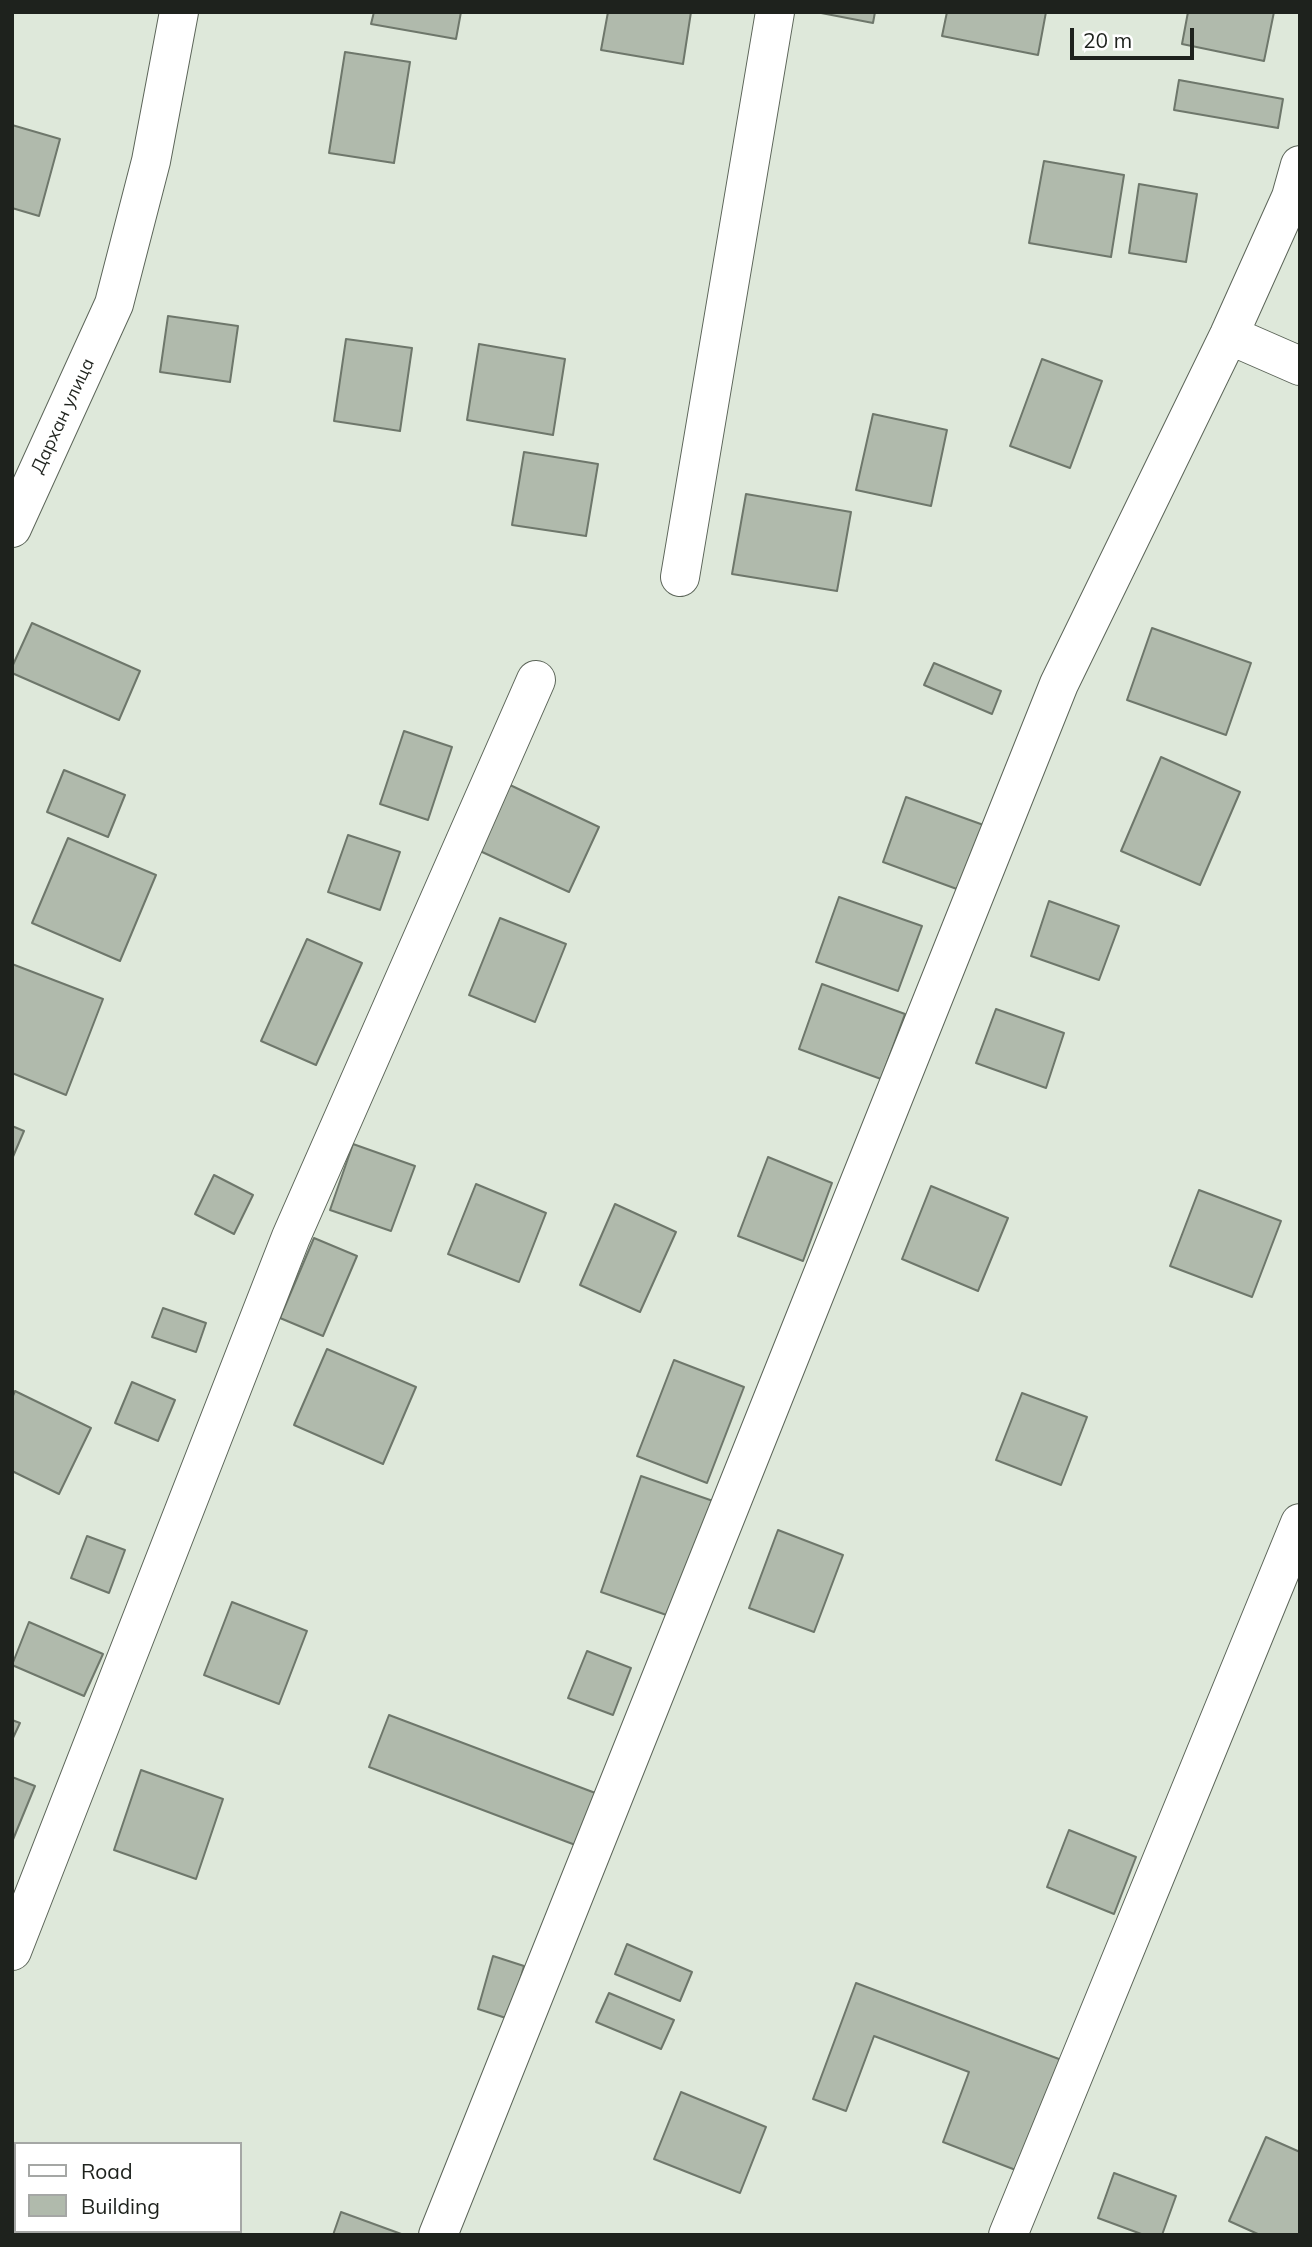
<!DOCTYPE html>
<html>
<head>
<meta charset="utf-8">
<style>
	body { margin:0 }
	#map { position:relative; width:1312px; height:2247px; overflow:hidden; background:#dee8da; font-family:Mulish,sans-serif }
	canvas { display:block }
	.frame { position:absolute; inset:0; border:14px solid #1e221d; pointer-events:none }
	.legend { position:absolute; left:14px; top:2142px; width:228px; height:91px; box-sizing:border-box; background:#fff; border:2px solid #a5a7a5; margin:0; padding:9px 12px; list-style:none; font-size:21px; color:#1e221d }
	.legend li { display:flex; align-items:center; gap:14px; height:35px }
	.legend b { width:35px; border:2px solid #a5a7a5 }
	.scale { position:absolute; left:1070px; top:28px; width:124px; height:32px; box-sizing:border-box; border:4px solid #1e221d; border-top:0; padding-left:9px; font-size:21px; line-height:24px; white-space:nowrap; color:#1e221d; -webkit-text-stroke:5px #fff; paint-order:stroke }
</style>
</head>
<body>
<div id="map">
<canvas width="1312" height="2247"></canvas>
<div class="frame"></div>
<ul class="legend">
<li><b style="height:9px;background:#fff"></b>Road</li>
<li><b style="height:19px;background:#b0baac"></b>Building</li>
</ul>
<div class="scale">20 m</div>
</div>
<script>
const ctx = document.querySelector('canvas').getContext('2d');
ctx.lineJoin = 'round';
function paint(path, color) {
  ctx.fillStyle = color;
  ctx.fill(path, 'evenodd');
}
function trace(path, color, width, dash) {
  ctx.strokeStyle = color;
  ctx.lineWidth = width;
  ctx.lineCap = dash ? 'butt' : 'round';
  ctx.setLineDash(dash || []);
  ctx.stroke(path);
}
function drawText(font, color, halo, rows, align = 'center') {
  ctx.font = font + ' Mulish,sans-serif';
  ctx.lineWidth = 6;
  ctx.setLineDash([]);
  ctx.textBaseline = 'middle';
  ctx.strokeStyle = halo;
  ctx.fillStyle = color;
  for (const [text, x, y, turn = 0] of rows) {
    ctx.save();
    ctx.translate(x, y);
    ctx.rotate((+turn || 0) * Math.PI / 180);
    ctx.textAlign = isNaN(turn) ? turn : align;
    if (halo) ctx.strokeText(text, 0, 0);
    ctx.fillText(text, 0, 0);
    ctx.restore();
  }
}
const building = new Path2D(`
	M374,12H461L456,39L371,24Z
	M608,12H691L683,64L601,50Z
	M816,12H875L873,23Z
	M947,12H1046L1038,55L942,36Z
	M1188,12H1274L1264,61L1182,44Z
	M345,52L410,62L394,163L329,153Z
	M1179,80L1283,99L1278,128L1174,110Z
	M12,125L60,139L39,216L12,208Z
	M1044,161L1124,175L1111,257L1029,243Z
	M1139,184L1197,194L1186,262L1129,253Z
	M168,316L238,326L230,382L160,372Z
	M346,339L412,348L400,431L334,421Z
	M479,344L565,359L553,435L467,420Z
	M1042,359L1102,381L1070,468L1010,446Z
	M873,414L947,430L931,506L856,490Z
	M524,452L598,464L586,536L512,525Z
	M746,494L851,512L837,591L732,574Z
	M32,623L140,671L119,720L12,673V667Z
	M1152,628L1251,663L1226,735L1127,700Z
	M934,663L1001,691L992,714L924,685Z
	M404,731L452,747L428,820L380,804Z
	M1161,757L1240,792L1200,885L1121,851Z
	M64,770L125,795L108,837L47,812Z
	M510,785L599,827L569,892L480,851Z
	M906,797L989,827L965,892L883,862Z
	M348,835L400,852L380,910L328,892Z
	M68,838L156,875L120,961L32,923Z
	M839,897L922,926L898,991L816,962Z
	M1049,901L1119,926L1099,980L1031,956Z
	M500,918L566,944L535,1022L469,995Z
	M307,939L362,963L316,1065L261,1041Z
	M12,964L103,999L66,1095L12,1073Z
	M822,984L905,1014L881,1079L799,1049Z
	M996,1009L1064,1033L1046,1088L976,1063Z
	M12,1126L24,1131L12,1159Z
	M353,1144L415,1166L391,1231L330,1210Z
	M768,1157L832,1183L803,1261L738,1236Z
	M214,1175L253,1195L234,1234L195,1214Z
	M476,1184L546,1213L519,1282L448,1254Z
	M931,1186L1008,1218L978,1291L902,1259Z
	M1199,1190L1281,1221L1252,1297L1170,1266Z
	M615,1204L676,1232L640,1312L580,1285Z
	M314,1238L357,1256L323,1336L280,1318Z
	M163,1308L206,1323L196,1352L152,1337Z
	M327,1349L416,1387L383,1464L294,1425Z
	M674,1360L744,1387L707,1483L637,1456Z
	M132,1382L175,1400L158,1441L115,1423Z
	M15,1391L91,1428L59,1494L12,1471V1398Z
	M1022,1393L1087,1417L1061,1485L996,1460Z
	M641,1476L716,1502L675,1618L601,1592Z
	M778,1530L843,1555L814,1632L749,1608Z
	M87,1536L125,1550L109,1593L71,1578Z
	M232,1602L307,1631L279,1704L204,1675Z
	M29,1622L103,1654L84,1696L12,1665Z
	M587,1651L631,1668L613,1715L568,1698Z
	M389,1715L598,1794L578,1846L369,1767Z
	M12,1720L20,1723L12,1740Z
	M141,1770L223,1799L196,1879L114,1850Z
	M12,1777L35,1786L12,1842Z
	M1069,1830L1136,1857L1114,1914L1047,1887Z
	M627,1944L692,1972L680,2001L615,1974Z
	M493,1956L524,1966L509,2019L478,2009Z
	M856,1983L1067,2062L1026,2174L943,2142L969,2072L874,2036L846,2111L813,2099Z
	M609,1993L674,2020L661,2049L596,2022Z
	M681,2092L766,2127L740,2193L654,2159Z
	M1266,2137L1300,2152V2235H1260L1229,2221Z
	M1114,2173L1176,2196L1162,2235H1144L1098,2218Z
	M341,2212L404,2235H333Z`);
paint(building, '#b0baac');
trace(building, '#6e776b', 2);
const minor = new Path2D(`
	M1229,335L1300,366
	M12,528L114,304L151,161L179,12
	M680,577L775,12
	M12,1951L291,1237L536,680
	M438,2235L1059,684L1229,335L1291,197L1300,165
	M1008,2235L1300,1523`);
trace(minor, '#5c6559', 40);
trace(minor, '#fff', 38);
drawText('18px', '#1e221d', '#fff', [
	["Дархан улица",63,416,-65]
]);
</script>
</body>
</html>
